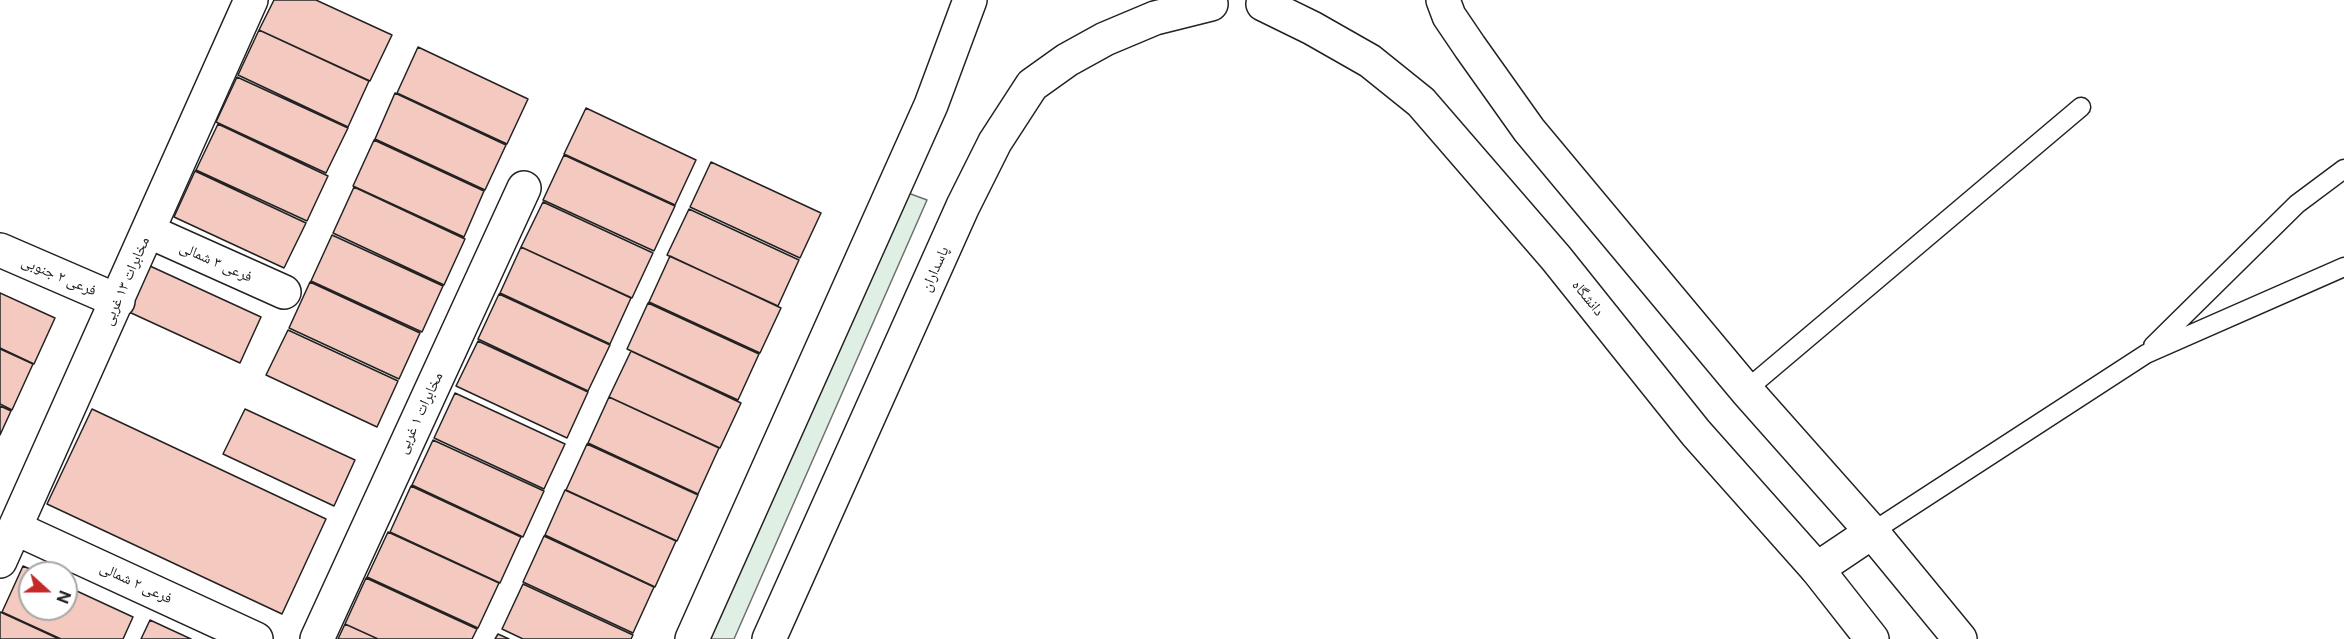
<!DOCTYPE html>
<html>
<head>
<meta charset="utf-8">
<style>
	body { margin:0 }
	#map { position:relative; width:2344px; height:639px; overflow:hidden; background:#fff; font-family:"Public Sans",sans-serif }
	canvas { display:block }
	.north { position:absolute; left:18px; top:561px; width:60px; height:60px; box-sizing:border-box; background:#fff; border:2px solid #a7a7a7; border-radius:50%; rotate:111deg; font-size:16px; font-weight:700; line-height:24px; text-align:center; color:#222 }
	.north::after { content:''; display:block; margin:auto; width:21px; height:27px; background:#c62828; clip-path:polygon(50% 0,100% 100%,50% 72%,0 100%) }
</style>
</head>
<body>
<div id="map">
<canvas width="2344" height="639"></canvas>
<div class="north">N</div>
</div>
<script>
const ctx = document.querySelector('canvas').getContext('2d');
ctx.lineJoin = 'round';
function paint(path, color) {
  ctx.fillStyle = color;
  ctx.fill(path, 'evenodd');
}
function trace(path, color, width, dash) {
  ctx.strokeStyle = color;
  ctx.lineWidth = width;
  ctx.lineCap = dash ? 'butt' : 'round';
  ctx.setLineDash(dash || []);
  ctx.stroke(path);
}
function drawText(font, color, halo, rows, align = 'center') {
  ctx.font = font + ' "Public Sans","Noto Naskh Arabic",sans-serif';
  ctx.lineWidth = 4.5;
  ctx.setLineDash([]);
  ctx.textBaseline = 'middle';
  ctx.strokeStyle = halo;
  ctx.fillStyle = color;
  for (const [text, x, y, turn = 0] of rows) {
    ctx.save();
    ctx.translate(x, y);
    ctx.rotate((+turn || 0) * Math.PI / 180);
    ctx.textAlign = isNaN(turn) ? turn : align;
    if (halo) ctx.strokeText(text, 0, 0);
    ctx.fillText(text, 0, 0);
    ctx.restore();
  }
}
const green = new Path2D(`
	M900,190L927,200L734,639H700Z`);
paint(green, '#e0efe3');
trace(green, '#6f6f6f', 1.5);
const building = new Path2D(`
	M274,0H316L392,35L370,81L259,30Z
	M259,30L369,81L348,127L238,75Z
	M418,47L528,99L507,144L397,93Z
	M237,77L348,128L326,173L216,122Z
	M395,93L506,145L485,190L375,139Z
	M586,108L696,160L675,205L564,154Z
	M218,124L328,176L307,221L196,170Z
	M374,140L484,191L464,237L353,186Z
	M564,155L675,206L654,251L543,200Z
	M711,162L821,213L800,258L690,207Z
	M195,171L306,223L284,268L174,217Z
	M354,187L465,239L444,285L333,233Z
	M543,202L653,253L632,298L521,247Z
	M689,209L799,260L778,306L667,255Z
	M332,235L443,286L422,332L311,281Z
	M521,247L631,298L610,344L500,293Z
	M670,256L781,308L760,353L649,302Z
	M150,266L261,317L240,363L129,312Z
	M310,282L420,333L399,379L289,328Z
	M0,293L55,318L34,364L0,348Z
	M499,294L610,345L588,391L478,339Z
	M648,303L759,354L738,400L627,349Z
	M288,330L398,381L377,427L266,375Z
	M478,341L588,392L567,438L456,386Z
	M0,349L33,364L12,410L0,404Z
	M631,351L741,403L720,448L609,397Z
	M455,393L565,444L544,489L434,438Z
	M609,397L719,448L698,494L588,443Z
	M0,406L11,411L0,435Z
	M92,409L326,519L282,614L47,504Z
	M245,409L355,460L334,506L223,454Z
	M433,440L544,491L523,537L412,485Z
	M587,444L698,495L677,541L566,490Z
	M411,486L521,537L500,583L390,532Z
	M565,490L676,541L655,587L545,535Z
	M388,532L499,583L478,628L367,577Z
	M544,536L654,587L633,633L523,582Z
	M23,566L39,573H30V609H66V586L133,617L123,639H61L2,612Z
	M366,578L477,629L472,639H378L345,624Z
	M523,584L633,635L631,639H523L502,629Z
	M0,612L59,639H0Z
	M150,620L191,639H141Z
	M345,624L378,639H338Z
	M498,634L509,639H495Z`);
paint(building, '#f3c9c0');
trace(building, '#222', 1.5);
const lane = new Path2D(`
	M2153,346L2297,204L2344,169
	M1746,390L2081,107
	M1872,532L2146,354L2344,267`);
const street = new Path2D(`
	M148,231L284,292
	M0,250L118,301
	M15,528L256,639
	M0,561L251,0
	M1817,569L1872,532
	M317,639L524,188`);
const secondary = new Path2D(`
	M1443,0L1449,16L1470,47L1529,130L1746,390L1872,532L1960,639
	M1263,4L1312,28L1370,61L1421,102L1556,258L1696,433L1817,569L1872,639
	M692,639L931,105L970,0
	M769,639L963,206L995,142L1032,85L1067,60L1105,39L1155,18L1211,4`);
trace(lane, '#222', 21);
trace(street, '#222', 36);
trace(secondary, '#222', 36);
trace(lane, '#fff', 18);
trace(street, '#fff', 33);
trace(secondary, '#fff', 33);
drawText('15px', '#222', '#fff', [
	["فرعی ۳ شمالی",216,262,24],
	["پاسداران",935,269,-66],
	["فرعی ۲ جنوبی",59,276,23],
	["مخابرات ۱۳ غربی",126,281,-66],
	["دانشگاه",1588,298,51],
	["مخابرات ۱ غربی",420,413,-65],
	["فرعی ۲ شمالی",136,583,25]
]);
</script>
</body>
</html>
